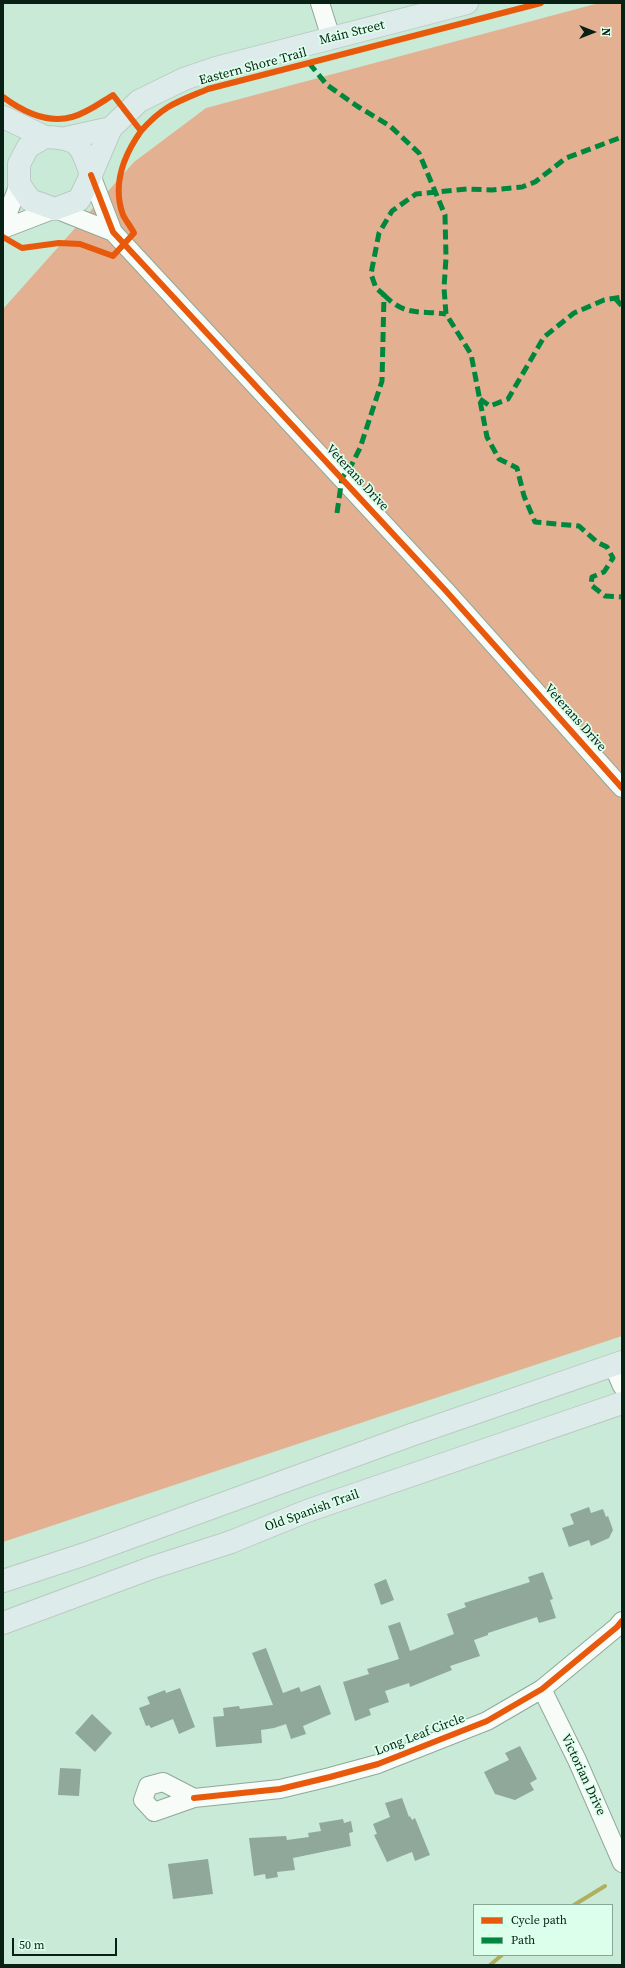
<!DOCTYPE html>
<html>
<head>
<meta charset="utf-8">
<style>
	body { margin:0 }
	#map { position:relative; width:625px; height:1968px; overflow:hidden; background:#c9ead7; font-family:"Source Serif 4",serif }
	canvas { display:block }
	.frame { position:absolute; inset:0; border:4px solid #092115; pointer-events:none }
	.legend { position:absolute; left:473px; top:1904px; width:140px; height:52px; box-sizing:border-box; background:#dbffea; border:1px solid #87a695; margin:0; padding:5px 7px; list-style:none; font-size:12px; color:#092115 }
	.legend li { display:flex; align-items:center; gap:8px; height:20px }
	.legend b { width:20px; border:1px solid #87a695 }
	.north { position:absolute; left:573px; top:12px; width:40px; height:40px; -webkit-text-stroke:3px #dbffea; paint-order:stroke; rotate:90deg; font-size:11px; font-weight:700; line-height:16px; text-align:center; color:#092115 }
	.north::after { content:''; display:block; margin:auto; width:14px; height:18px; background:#092115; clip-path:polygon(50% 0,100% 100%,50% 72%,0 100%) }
	.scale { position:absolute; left:12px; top:1938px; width:105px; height:18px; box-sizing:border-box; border:2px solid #092115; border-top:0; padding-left:5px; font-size:12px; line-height:14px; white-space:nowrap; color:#092115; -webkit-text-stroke:3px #dbffea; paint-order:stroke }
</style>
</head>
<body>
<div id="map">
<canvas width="625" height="1968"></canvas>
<div class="frame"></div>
<ul class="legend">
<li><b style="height:5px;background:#e8590c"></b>Cycle path</li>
<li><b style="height:5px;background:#00873e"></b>Path</li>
</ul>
<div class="north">N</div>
<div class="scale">50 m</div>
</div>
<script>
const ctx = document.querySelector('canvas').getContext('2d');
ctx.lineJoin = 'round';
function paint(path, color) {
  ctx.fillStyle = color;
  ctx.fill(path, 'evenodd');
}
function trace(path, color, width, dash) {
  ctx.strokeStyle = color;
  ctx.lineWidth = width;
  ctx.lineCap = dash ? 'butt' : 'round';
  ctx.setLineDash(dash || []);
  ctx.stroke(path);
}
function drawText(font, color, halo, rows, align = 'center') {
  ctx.font = font + ' "Source Serif 4",serif';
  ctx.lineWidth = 3.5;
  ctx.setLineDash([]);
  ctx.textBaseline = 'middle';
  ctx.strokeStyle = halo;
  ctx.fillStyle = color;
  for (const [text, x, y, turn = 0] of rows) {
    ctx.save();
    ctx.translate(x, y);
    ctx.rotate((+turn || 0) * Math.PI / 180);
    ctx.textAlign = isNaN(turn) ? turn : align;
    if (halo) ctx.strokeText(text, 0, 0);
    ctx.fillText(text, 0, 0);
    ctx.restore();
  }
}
paint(new Path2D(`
	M599,3H622V1336L3,1542V309L134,162L206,108Z`), '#e3b191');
trace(new Path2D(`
	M574,1905L605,1886
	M490,1965L502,1955`), '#b0af5f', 4);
paint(new Path2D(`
	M589,1507L591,1513L603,1509L606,1517L608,1516L613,1530L609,1538L591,1546L589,1540L569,1547L562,1528L574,1524L570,1514Z
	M543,1572L553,1599L550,1600L556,1618L539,1623L537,1617L488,1633V1635L474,1640L480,1656L450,1666L452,1670L410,1687L409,1683L385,1691L389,1702L369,1709L371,1715L355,1721L343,1682L369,1674L367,1669L399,1659L388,1626L400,1622L410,1651L454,1634L447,1614L466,1607L464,1603L530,1582L528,1577Z
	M386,1579L394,1600L381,1605L374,1584Z
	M266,1648L283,1693L299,1687L301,1692L320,1685L331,1714L303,1726L306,1734L291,1739L286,1724L274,1728L261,1730L262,1743L216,1747L213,1717L224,1716L223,1708L239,1706L240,1709L273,1705L252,1653Z
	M180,1688L195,1727L179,1734L173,1719L151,1728L149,1725L146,1726L139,1708L150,1704L147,1697L165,1690L166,1693Z
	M92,1714L112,1733L95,1752L75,1733Z
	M520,1746L537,1779L530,1783L534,1790L515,1800L495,1794L484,1772L509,1760L505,1753Z
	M60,1768L81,1769L79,1796L58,1795Z
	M402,1798L409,1817L410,1816L412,1820L415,1818L430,1855L415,1861L412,1852L387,1862L374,1835L377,1834L373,1824L390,1817L385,1803Z
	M343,1819L344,1823L351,1821L353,1832L349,1833L351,1846L293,1858L295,1870L277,1872L278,1877L266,1879L265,1874L254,1876L249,1838L286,1836L287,1840L309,1837L308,1833L321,1831L319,1823Z
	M208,1859L213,1894L173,1899L168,1864Z`), '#8fa89a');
const minor = new Path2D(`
	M320,3L331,38
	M91,175L113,232L446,591L622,788
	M3,226L19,184
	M3,229L55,209L113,232
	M613,1365L622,1386
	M542,1689L577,1760L622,1863
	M163,1782L194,1798L154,1812L143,1800L148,1786Z
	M194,1798L280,1789L330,1777L378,1764L487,1721L542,1689L617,1627L622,1621`);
const major = new Path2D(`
	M3,117L45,137
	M45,137C80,138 81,145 91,175L79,200L55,209L30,200L19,184V164L28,147Z
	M66,138L111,128
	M91,175L111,128L139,101L184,79L216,68L467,3
	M3,1581L85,1554L411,1435L622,1362
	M3,1623L151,1568L231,1542L307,1511L622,1403`);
trace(minor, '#8fa89a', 20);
trace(major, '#bbcbc2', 24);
trace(minor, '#f7fcf9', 18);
trace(major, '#ddeceb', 22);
trace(new Path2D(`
	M309,63L327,85L357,106L390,126L419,153L445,215L446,258L444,288L446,314L471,354L487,437L499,459L517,468L524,496L535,522L579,526L597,542L607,547L613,558L604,572L592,577L591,585L605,596L622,597
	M384,295C406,317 418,310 446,314
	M615,298L622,306
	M480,399L490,406L508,399L544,337L574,313L604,300L622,297
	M337,513L342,478L352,464L360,448L382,381L384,295L376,288L371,274L379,233L392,211L416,194L467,189L492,190L522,187L535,182L566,158L622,137`), '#00873e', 5, [10, 5]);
trace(new Path2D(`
	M3,97C22,111 48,124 72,117C87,113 100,103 113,95L141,131C164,105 177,102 208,89L541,3
	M91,175L113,232L446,591L622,788
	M3,237L22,248L59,243L80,244L113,256L134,233C131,227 126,221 123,215C112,185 124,155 141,131
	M194,1798L280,1789L330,1777L378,1764L487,1721L542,1689L617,1627L622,1621`), '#e8590c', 6);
drawText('13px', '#092115', '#dbffea', [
	["Main Street",352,33,-14],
	["Eastern Shore Trail",253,67,-15],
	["Veterans Drive",357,478,47],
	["Veterans Drive",575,718,48],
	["Old Spanish Trail",312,1511,-20],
	["Long Leaf Circle",420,1735,-21],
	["Victorian Drive",583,1775,65]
]);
</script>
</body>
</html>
